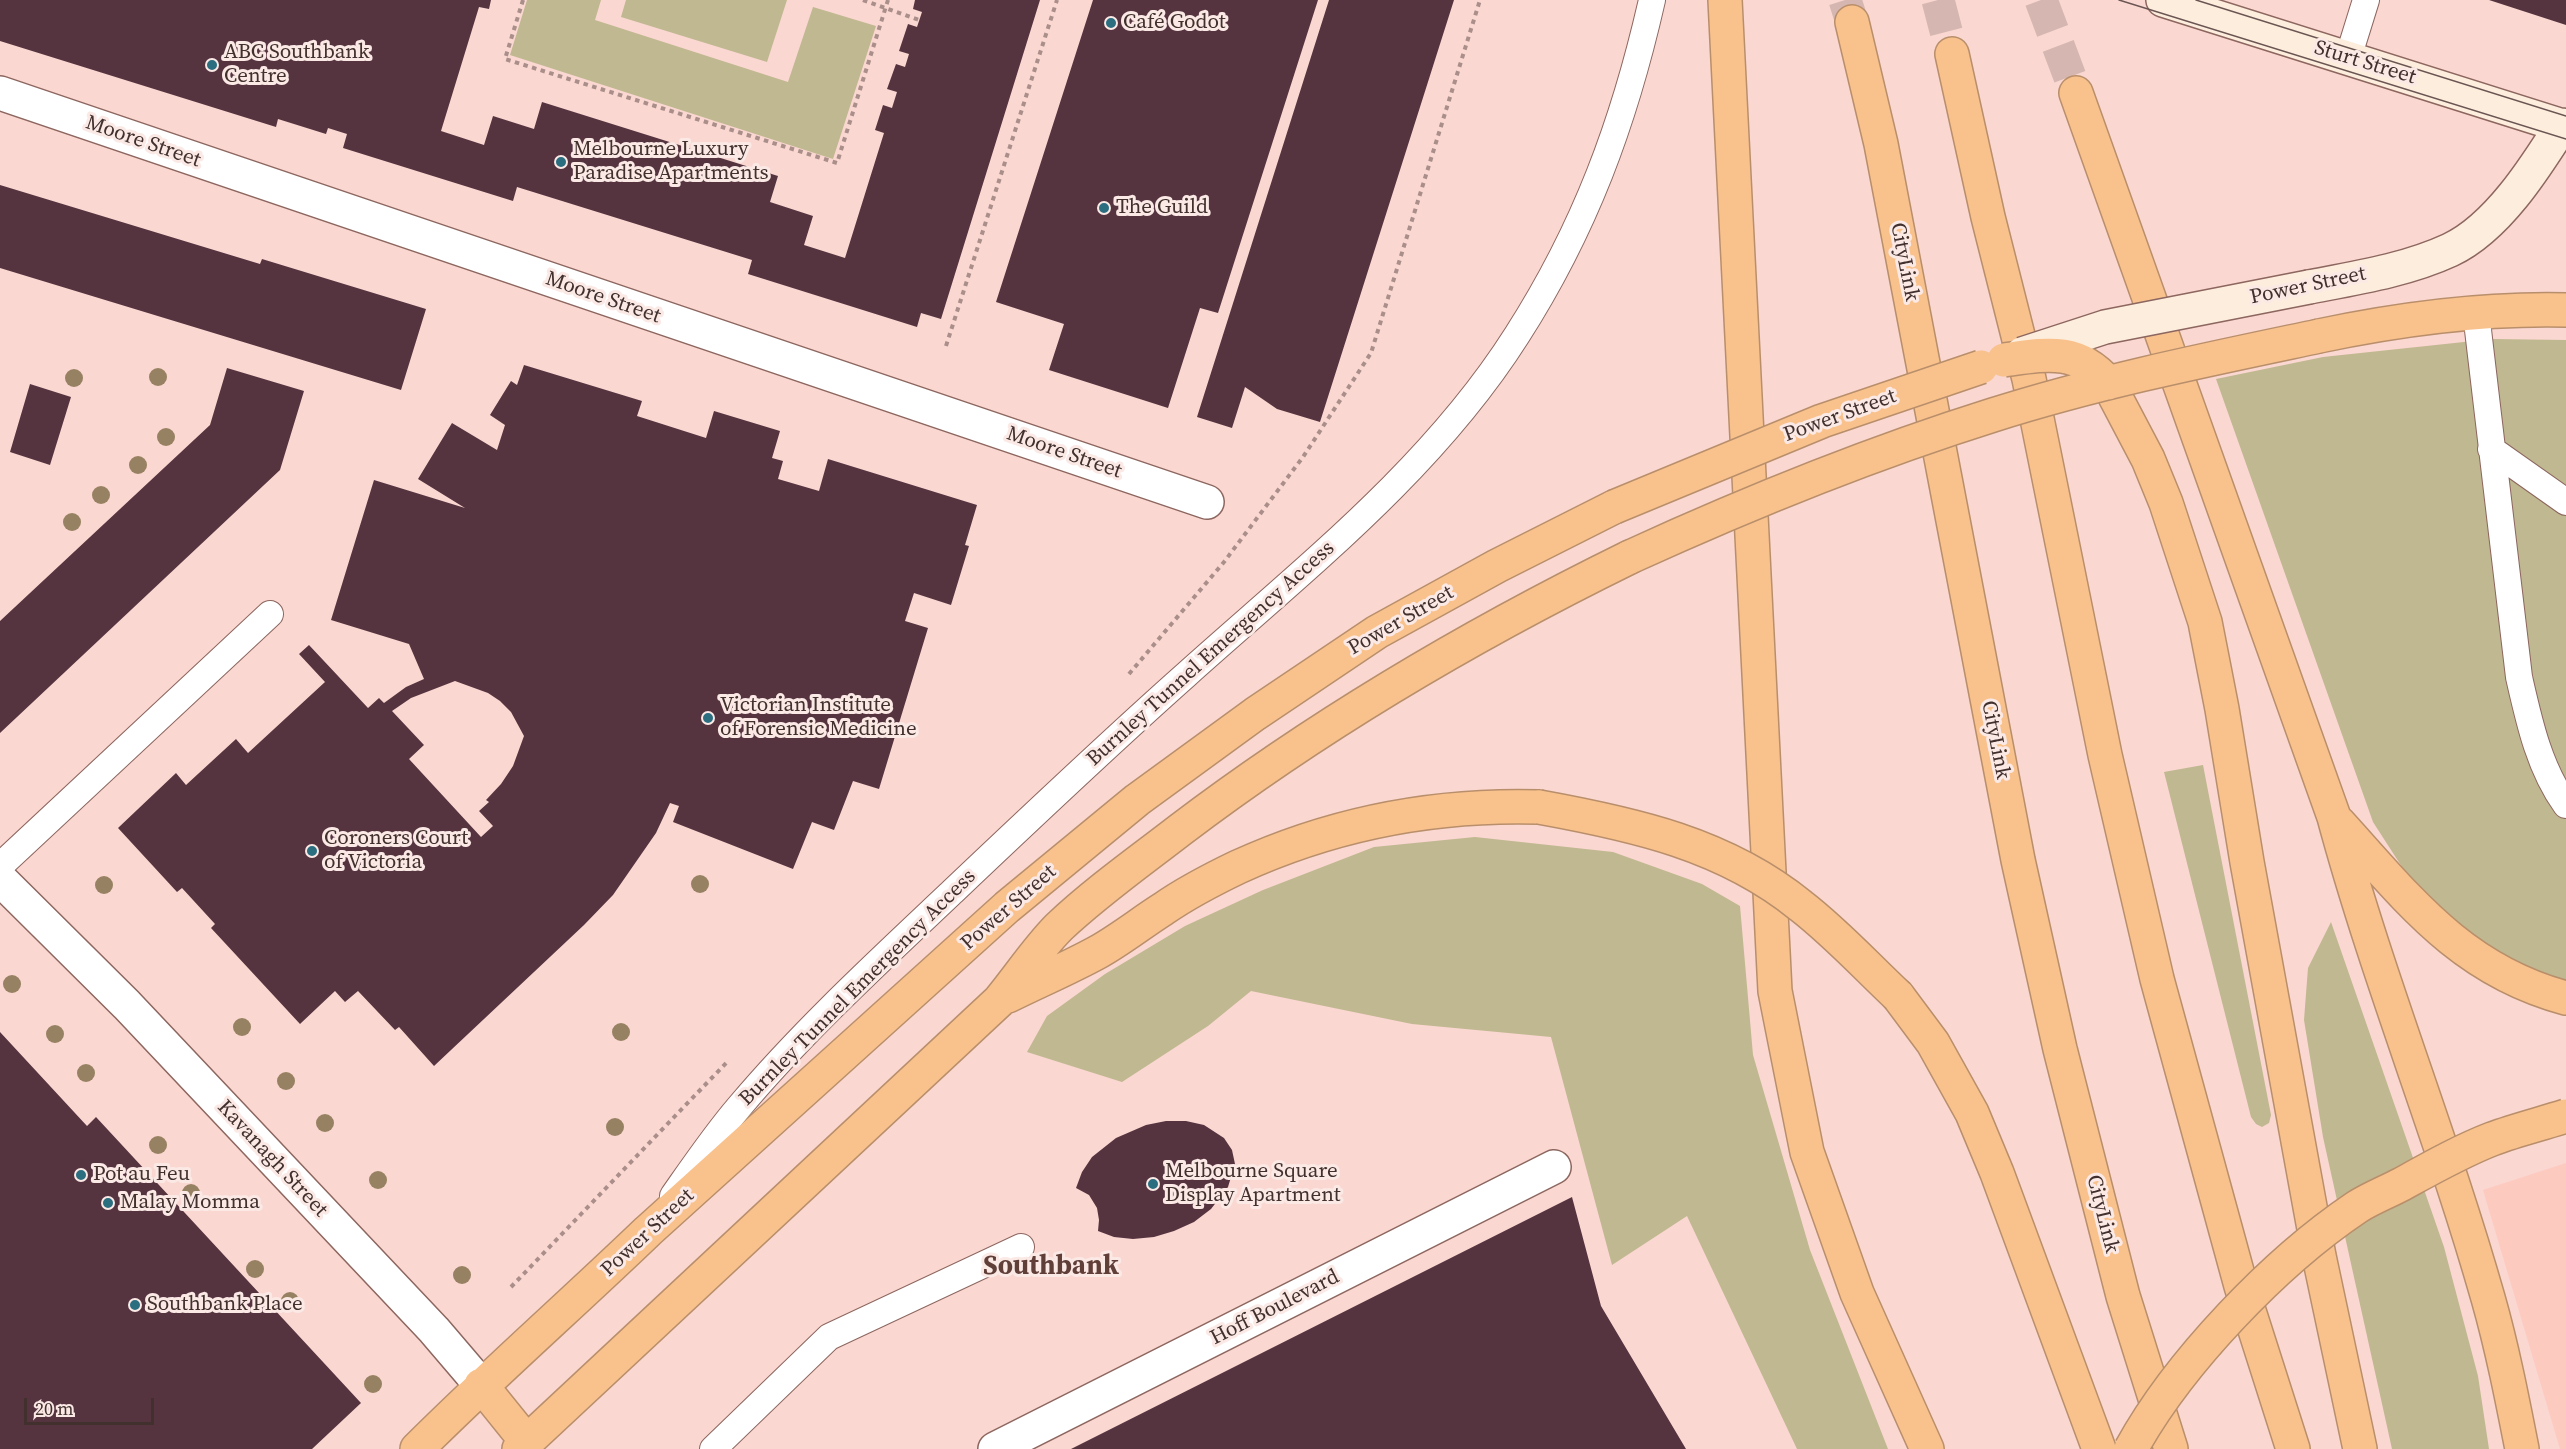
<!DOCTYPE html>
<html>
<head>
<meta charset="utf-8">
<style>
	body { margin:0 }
	#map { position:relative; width:2566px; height:1449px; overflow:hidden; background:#fad7d1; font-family:"Source Serif 4",serif }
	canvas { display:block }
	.scale { position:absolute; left:24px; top:1398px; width:130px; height:27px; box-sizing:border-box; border:3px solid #41302d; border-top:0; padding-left:8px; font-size:18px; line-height:21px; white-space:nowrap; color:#41302d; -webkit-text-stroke:4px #fbe9e6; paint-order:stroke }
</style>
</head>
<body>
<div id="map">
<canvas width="2566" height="1449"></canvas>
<div class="scale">20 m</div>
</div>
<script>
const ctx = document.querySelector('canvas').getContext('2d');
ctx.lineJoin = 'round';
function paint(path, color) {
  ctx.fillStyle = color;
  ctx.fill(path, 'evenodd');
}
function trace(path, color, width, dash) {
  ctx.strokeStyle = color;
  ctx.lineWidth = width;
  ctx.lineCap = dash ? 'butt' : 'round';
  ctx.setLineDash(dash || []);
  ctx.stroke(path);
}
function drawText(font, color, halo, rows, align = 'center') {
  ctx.font = font + ' "Source Serif 4",serif';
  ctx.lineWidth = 6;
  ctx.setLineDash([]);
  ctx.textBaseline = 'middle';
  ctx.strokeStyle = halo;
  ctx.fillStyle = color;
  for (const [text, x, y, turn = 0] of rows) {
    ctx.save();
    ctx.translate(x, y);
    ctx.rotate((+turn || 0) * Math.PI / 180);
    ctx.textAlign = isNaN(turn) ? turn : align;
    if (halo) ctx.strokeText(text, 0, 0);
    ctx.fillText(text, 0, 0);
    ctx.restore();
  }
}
paint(new Path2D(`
	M2566,1163V1449H2560L2483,1190Z`), '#fdcac0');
paint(new Path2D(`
	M527,0H601L595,20L788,82L813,7L876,26L833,159L510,55Z
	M626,0H787L767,62L621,17Z
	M2492,339L2566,340V981L2518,963L2474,937L2435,903L2402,867L2373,822L2216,379L2323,357Z
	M2203,765L2271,1115L2269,1123L2262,1127L2256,1124L2251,1117L2164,772Z
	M1475,837L1613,852L1702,884L1740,906L1753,1055L1810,1250L1888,1449H1797L1687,1216L1612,1265L1551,1037L1412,1024L1251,991L1208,1026L1122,1082L1027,1052L1047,1016L1105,974L1185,926L1263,890L1374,847Z
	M2331,922L2444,1247L2478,1376L2489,1449H2392L2323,1137L2304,1020L2308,968Z`), '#c0b890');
paint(new Path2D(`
	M0,0H491L489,9L479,7L441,131L484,145L493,116L534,129L542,102L778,176L770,202L813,216L804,245L845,258L884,133L875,130L883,105L892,108L897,92L887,89L896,64L905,67L909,54L899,51L908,24L917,27L922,12L913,9L915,0H1040L941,319L921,313L917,327L748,274L752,260L517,187L513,201L343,148L347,134L328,128L326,134L278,119L276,127L0,41Z
	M1093,0H1318L1218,313L1200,308L1168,408L1049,370L1064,324L996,302Z
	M1329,0H1454L1320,422L1277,409L1245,387L1232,428L1197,417Z
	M2489,0H2566V25Z
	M0,185L260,264L262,259L426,309L401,390L0,268Z
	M524,365L642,401L637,416L706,438L714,411L780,431L772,458L783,461L778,479L819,491L828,459L977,505L965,545L969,546L951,605L914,593L905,621L928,628L879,789L853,781L834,830L812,822L793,869L673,822L679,806L670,803L656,833L613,895L584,925L434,1066L399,1027L395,1030L358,991L345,1002L335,991L300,1024L211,928L215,924L182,888L177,892L118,828L176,773L186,785L236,739L248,753L325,682L299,654L309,645L368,708L379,698L384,703L406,687L424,679L409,644L331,620L374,480L465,508L418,479L452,423L497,450L505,425L490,415L511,381L517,385ZM455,681L488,693L500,701L511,712L524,736L513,766L501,784L486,800L489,802L479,811L493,826L481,837L409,759L424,745L392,711L411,698Z
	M227,368L304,391L280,470L0,733V621L210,425Z
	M30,384L71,397L50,465L10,452Z
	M0,1032L87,1126L96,1117L361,1403L312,1449H0Z
	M1166,1121H1186L1204,1125L1224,1138L1232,1150L1235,1164L1228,1187L1211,1209L1194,1222L1174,1231L1154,1237L1133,1239L1114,1237L1098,1231L1099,1220L1097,1208L1089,1195L1076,1188L1082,1172L1092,1157L1116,1138L1146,1125Z
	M1572,1197L1601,1306L1686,1449H1071Z`), '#553440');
trace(new Path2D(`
	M1845,0L1852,22
	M1938,0L1952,54
	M2041,0L2076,93`), '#d5b6b0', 33, [33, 16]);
const lane = new Path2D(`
	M2348,58L2366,0
	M2476,313L2519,677C2529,721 2539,768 2566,805
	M2491,449L2566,502
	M0,866L270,614
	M673,1196C694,1166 715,1135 739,1107C803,1031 878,962 950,894C1028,820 1107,745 1187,674C1304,569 1432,469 1517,335C1585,229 1624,123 1652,0
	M713,1449L829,1337L1021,1247`);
const street = new Path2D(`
	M0,93L1207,502
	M0,879L127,1005L434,1330L481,1385
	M995,1449L1554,1167`);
const secondary = new Path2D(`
	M2163,0L2566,127
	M2309,287C2356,278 2407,270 2450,250C2497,228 2535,168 2562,125`);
const highway = new Path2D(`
	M1725,0L1775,991L1807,1152L1857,1293L1927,1449
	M1852,22L1881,144L2018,860L2060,1049L2123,1296L2171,1449
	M1952,54L1988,217L2029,379L2105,755L2157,979L2241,1286L2293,1449
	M2076,93L2334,817C2378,980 2442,1136 2488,1298C2502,1347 2512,1398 2522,1449
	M2319,336C2400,319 2484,308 2566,310
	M2108,383L2148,459L2166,503L2205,622L2222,709L2247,862L2319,1256L2360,1449
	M2339,823C2408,899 2461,970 2566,998
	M1008,996C1038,981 1069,968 1098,952C1121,939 1141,923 1163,909C1186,893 1213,879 1238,867C1334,823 1434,804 1539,807
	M1898,996L1933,1043L1972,1113L1997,1173L2099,1449
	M481,1385L527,1442
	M417,1449C492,1374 572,1304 648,1231L1007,907L1137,800L1255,714L1377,632L1497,566L1614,507
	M519,1449L999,1001C1019,977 1037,949 1059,927C1096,892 1140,861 1180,830C1321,723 1471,635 1630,557`);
trace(lane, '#8c665f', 28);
trace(street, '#8c665f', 36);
trace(secondary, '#8c665f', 36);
trace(highway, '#b98f6b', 36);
trace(new Path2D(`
	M523,0L505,59L837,163L888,0
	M863,0L919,20
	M946,346L1057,0
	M1129,674L1224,562L1303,457L1371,353L1480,0
	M511,1287L728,1061`), '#aa8e8a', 4, [4.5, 4.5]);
trace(lane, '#fff', 26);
trace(street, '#fff', 33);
trace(secondary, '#fdeddd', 33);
trace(highway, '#f9c28d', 33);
trace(new Path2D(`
	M2119,0L2566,139
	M2196,0L2566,116`), '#6a5552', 1.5);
const secondaryBridge = new Path2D(`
	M2022,354L2105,327L2309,287`);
const highwayBridge = new Path2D(`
	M2004,360C2046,354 2077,347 2108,383
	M1614,507L1822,421L1981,367
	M1630,557C1748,503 1869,454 1993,415C2100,381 2210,359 2319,336
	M1539,807C1633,824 1725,844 1801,906C1836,933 1866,966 1898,996
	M2131,1449C2178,1363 2275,1262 2357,1207C2371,1198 2387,1192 2402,1184C2431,1168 2461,1151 2492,1139C2516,1130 2541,1124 2566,1116`);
trace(secondaryBridge, '#8c665f', 36, []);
trace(highwayBridge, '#b98f6b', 36, []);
trace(secondaryBridge, '#fdeddd', 33);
trace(highwayBridge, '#f9c28d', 33);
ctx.fillStyle = '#968262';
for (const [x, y] of [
	[158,377],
	[74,378],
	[166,437],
	[138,465],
	[101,495],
	[72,522],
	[700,884],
	[104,885],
	[12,984],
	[242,1027],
	[621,1032],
	[55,1034],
	[86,1073],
	[286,1081],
	[325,1123],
	[615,1127],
	[158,1145],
	[378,1180],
	[191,1193],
	[255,1269],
	[462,1275],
	[290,1301],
	[373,1384]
]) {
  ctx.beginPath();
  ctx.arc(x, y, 9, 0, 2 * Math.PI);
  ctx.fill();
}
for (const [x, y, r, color] of [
	[1111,23,6,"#2b6e80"],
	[212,65,6,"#2b6e80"],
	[561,162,6,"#2b6e80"],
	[1104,208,6,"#2b6e80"],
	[708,718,6,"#2b6e80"],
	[312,851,6,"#2b6e80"],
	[81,1175,6,"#2b6e80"],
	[1153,1184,6,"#2b6e80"],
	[108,1203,6,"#2b6e80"],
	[135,1305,6,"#2b6e80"]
]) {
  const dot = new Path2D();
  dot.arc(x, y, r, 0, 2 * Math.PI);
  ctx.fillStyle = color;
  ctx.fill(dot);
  trace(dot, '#fbe9e6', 2);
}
drawText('21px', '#41302d', '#fbe9e6', [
	["Café Godot",1123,23],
	["ABC Southbank",224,53],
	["Centre",224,77],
	["Melbourne Luxury",573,150],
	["Paradise Apartments",573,174],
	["The Guild",1116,208],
	["Victorian Institute",720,706],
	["of Forensic Medicine",720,730],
	["Coroners Court",324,839],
	["of Victoria",324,863],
	["Melbourne Square",1165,1172],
	["Display Apartment",1165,1196],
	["Pot au Feu",93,1175],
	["Malay Momma",120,1203],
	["Southbank Place",147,1305]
], 'left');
drawText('21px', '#41302d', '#fbe9e6', [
	["Sturt Street",2365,63,17],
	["Moore Street",143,142,19],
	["CityLink",1904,262,79],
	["Power Street",2308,286,-12],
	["Moore Street",603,298,19],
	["Power Street",1840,416,-20],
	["Moore Street",1064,453,19],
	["Power Street",1401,621,-30],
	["Burnley Tunnel Emergency Access",1211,654,-42],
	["CityLink",1995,740,79],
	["Power Street",1009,908,-41],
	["Burnley Tunnel Emergency Access",858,988,-45],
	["Kavanagh Street",272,1159,47],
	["CityLink",2102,1214,76],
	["Power Street",648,1233,-43],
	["Hoff Boulevard",1275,1308,-27]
]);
drawText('bold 27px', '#613f39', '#fbe9e6', [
	["Southbank",1051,1267]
]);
</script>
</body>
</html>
